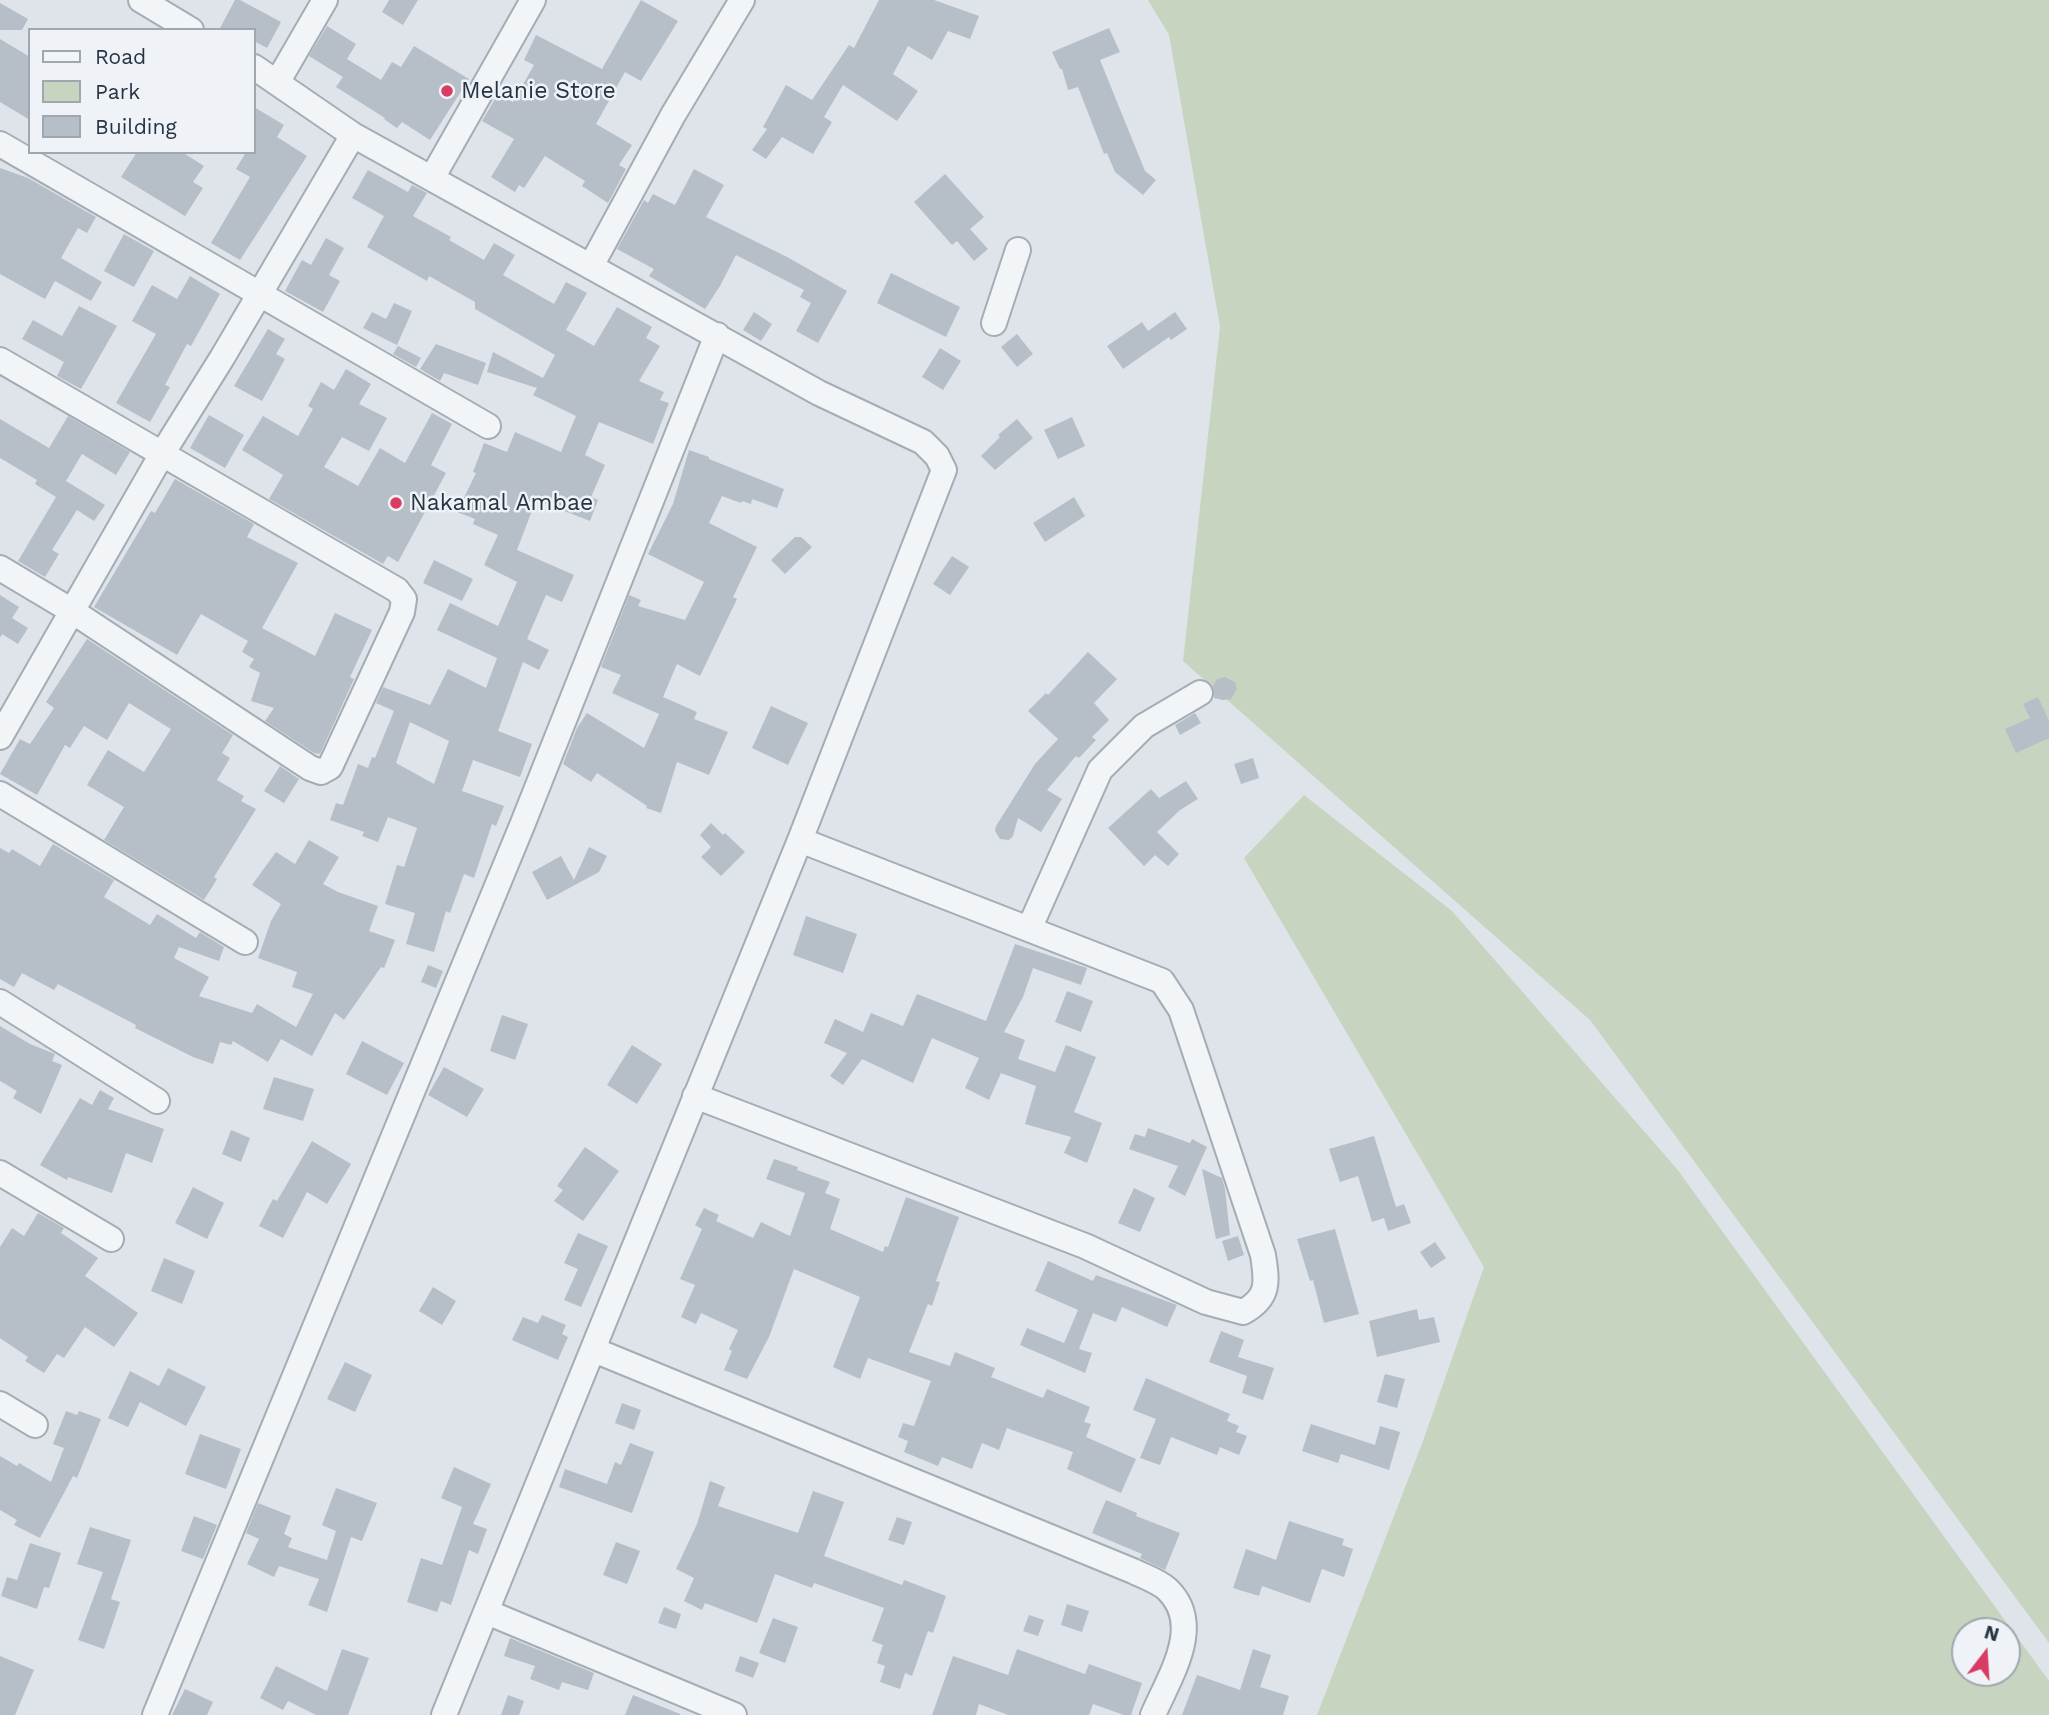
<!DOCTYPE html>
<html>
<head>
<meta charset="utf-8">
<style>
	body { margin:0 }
	#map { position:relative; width:2049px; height:1715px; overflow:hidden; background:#dfe4ea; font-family:"Work Sans",sans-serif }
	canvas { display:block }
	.legend { position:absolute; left:28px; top:28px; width:228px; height:126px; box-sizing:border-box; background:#eff3f7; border:2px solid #9fa7af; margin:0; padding:9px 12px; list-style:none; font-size:21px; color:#273442 }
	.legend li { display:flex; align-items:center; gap:14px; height:35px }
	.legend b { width:35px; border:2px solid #9fa7af }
	.north { position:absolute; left:1951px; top:1617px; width:70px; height:70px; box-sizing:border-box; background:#eff3f7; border:2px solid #9fa7af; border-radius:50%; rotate:17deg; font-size:19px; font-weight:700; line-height:28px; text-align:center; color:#273442 }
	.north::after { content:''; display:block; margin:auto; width:24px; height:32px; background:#d83c63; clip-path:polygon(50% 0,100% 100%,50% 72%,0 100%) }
</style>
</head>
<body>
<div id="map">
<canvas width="2049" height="1715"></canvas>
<ul class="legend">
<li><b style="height:9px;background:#f2f5f8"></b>Road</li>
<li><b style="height:19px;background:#c7d4c0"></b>Park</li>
<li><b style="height:19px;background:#b6bec7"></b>Building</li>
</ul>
<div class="north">N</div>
</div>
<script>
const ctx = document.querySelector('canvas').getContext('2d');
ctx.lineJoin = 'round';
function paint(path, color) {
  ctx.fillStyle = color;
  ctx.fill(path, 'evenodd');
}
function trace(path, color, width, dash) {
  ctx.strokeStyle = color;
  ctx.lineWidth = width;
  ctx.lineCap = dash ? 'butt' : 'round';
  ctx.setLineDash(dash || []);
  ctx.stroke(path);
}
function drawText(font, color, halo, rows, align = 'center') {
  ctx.font = font + ' "Work Sans",sans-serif';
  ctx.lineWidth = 5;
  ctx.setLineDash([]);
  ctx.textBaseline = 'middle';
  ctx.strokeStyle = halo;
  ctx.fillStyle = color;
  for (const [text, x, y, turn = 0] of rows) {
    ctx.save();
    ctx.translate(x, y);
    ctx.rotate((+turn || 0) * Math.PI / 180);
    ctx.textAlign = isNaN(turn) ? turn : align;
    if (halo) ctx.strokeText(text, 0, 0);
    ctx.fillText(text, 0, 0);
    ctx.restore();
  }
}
paint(new Path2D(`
	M1148,0H2049V1643L1590,1020L1183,661L1220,327L1169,35Z
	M1304,795L1452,911L1677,1169L2049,1681V1715H1317L1423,1441L1484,1267L1244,858ZM1965,1631H2007V1673H1965Z`), '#c7d4c0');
paint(new Path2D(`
	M235,0H240L281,22L267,48L254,41V30H219Z
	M389,0H418L403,25L382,12Z
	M641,0L678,21L641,81L625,72L596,124L632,145L619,165L626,169L608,203L582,186L585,181L545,156L524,188L519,185L515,192L491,177L514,139L482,121L498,94L513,102L534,65L524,60L536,35L602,69Z
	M879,0H934L979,16L970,39L948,31L932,60L908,46L893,74L918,91L897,121L843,85L824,117L832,122L813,154L782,137L766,159L752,150L767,129L763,127L786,85L812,100L849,45L854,48Z
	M0,3L28,19L22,30H0Z
	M327,26L356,44L347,59L381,80L392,62L401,67L414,46L469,79L430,140L402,122L397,128L384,119L385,118L336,87L343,77L309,56Z
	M1109,28L1120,52L1100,60L1145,171L1156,180L1143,195L1115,172L1107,153L1104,154L1078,87L1068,90L1062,69H1060L1052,52Z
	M0,39L30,57V120L0,102Z
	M254,107L284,125L277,137L307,156L240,260L211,243L250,177L236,169L246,152H254Z
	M137,152H182L204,166L193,182L203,188L185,216L121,177Z
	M0,168L28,178L96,217L87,233L78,228L61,258L102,282L91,301L55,281L45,299L0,274Z
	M694,169L724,185L706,217L789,258L847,291L818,343L796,331L811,303L800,297L804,290L736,255L720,286L705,309L649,276L654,269L617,249L644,200L648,203L653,194L675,205Z
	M368,170L408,192L412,185L427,193L413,216L451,237L449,240L484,260L494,243L515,255L503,275L554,304L566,282L587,293L566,330L594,346L617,307L652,327L646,338L660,346L639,381L664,392L660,400L669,403L653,444L599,422L585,455L605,465L591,497L598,500L590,521L536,500L517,550L574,575L562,602L546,595L527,639L549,650L539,670L523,662L498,731L532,744L520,777L473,760L462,791L504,806L496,826L492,824L474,878L464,874L450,913L446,911L434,952L406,944L415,913L385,904L397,865L404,867L417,828L388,817L378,842L362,836L364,832L330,820L336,803L343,805L358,764L368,768L372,757L375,758L379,748L394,711L376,703L383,687L430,705L448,669L486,688L497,658L437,630L450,603L498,626L517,582L484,565L498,535L473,524L475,519L457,512L476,473L473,472L484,443L507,452L515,432L561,452L576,416L533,395L537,388L487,372L493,352L543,378L555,355L475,309V302L429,276L427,281L367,247L384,216L352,198ZM410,722L449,741L434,784L396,763Z
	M945,174L984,217L970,229L988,249L974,261L957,241L952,245L914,202Z
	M124,234L154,251L134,287L104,271Z
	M326,238L344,248L329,275L340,281L323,312L285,291L302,260L311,265Z
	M891,273L960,307L946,337L877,303Z
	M190,276L220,294L191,346L187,344L165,385L170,387L150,422L116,403L156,334L132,321L152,285L177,299Z
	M394,303L412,311L397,345L363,328L372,312L386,319Z
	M79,306L117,326L81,389L57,376L64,362L22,339L33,320L62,336Z
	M754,312L772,324L761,341L743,330Z
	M1175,312L1187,329L1171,340L1169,337L1123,369L1107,346L1142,322L1148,331Z
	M268,329L285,339L276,354L285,359L262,401L234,386Z
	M1017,334L1033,354L1017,367L1001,347Z
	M436,344L486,363L478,385L444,373L440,381L420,369Z
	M398,346L421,358L416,367L393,354Z
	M940,348L961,361L943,390L922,377Z
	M346,369L371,384L359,404L387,418L369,451L342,437L324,467L358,486L380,448L405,463L432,413L452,424L431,465L446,473L398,562L388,556L383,564L269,499L283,475L242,450L263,416L298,436L313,409L308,406L321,382L334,390Z
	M209,415L244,435L225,468L190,448Z
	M68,416L130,452L116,475L82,454L66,481L105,505L94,521L77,510L52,550L59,554L45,577L18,561L56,497L35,484L37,480L0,458V419L49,448Z
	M1072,417L1085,446L1058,459L1044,430Z
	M1017,419L1033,438L995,470L981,456L1000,437L998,435Z
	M689,450L709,457V459L784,489L777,508L752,499L751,504L742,501L741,503L722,496L709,523L757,547L733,597L737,599L700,676L677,664L663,697L697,712L694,719L728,732L709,775L677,762L661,813L646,808L647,806L597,773L591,782L563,764L577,728L587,713L644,748L659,714L612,693L621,675L601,667L629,595L641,600L638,606L685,620L704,582L648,554L673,504Z
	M175,479L254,524L247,537L298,563L262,628L315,656L335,613L372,630L350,677L354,679L320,754L314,753L265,721L274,708L251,701L260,673L249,667L254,659L242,652L248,641L201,614L177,655L94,607L151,511L155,513Z
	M1074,497L1085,516L1045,542L1033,523Z
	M795,537H801L812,547L785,574L771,560Z
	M952,556L969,567L950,595L933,584Z
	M434,560L473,579L462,601L423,583Z
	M0,595L19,607L12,618L28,628L18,644L2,634L0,638Z
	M87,639L233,735L222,753L230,758L217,780L244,796L241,801L256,809L214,877L217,879L204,900L104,840L124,807L87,785L108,750L144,772L171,729L129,703L107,740L84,726L70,748L65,745L37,795L0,774L20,739L30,744L54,708L46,702Z
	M1088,652L1117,679L1094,703L1109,720L1092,737L1096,740L1079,758L1076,756L1047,790L1062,799L1041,832L1018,818L1013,836L1009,840L1000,839L995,831L996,826L1035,764L1058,739L1028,711L1046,693L1048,695Z
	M1225,677L1235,682L1237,689L1231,699L1223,700L1214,698L1213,686L1217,679Z
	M2038,697L2049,721V738L2016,753L2005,729L2030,718L2023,704Z
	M771,706L808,723L788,765L752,748Z
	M1195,713L1201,723L1180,735L1175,725Z
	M1253,758L1259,778L1241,784L1234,764Z
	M280,766L299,779L284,803L264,791Z
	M1186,781L1198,799L1180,810L1157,832L1179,854L1168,866L1155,855L1144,866L1108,828L1151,789L1159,798Z
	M711,823L723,835L725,833L745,852L721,876L701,857L711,847L700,835Z
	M309,840L339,857L323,884L338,892L378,906L369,931L395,940L384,968L381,967L344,1020L335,1013L312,1056L281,1039L268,1062L233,1041L231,1045L220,1042L213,1064L193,1057L135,1028L136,1025L58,984L54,990L22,973L14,987L0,979V848L9,853L12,849L40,866L53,844L114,880L104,897L150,925L157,914L196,938L200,932L224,947L219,961L179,947L174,958L209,977L199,996L252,1013L257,1004L296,1027L313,994L292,987L297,972L258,958L271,921L281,904L252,885L276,852L295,864Z
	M589,847L607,856L599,872L547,900L532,872L561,856L574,880Z
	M806,916L857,934L843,973L793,955Z
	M1015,944L1087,968L1081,985L1033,968L1023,997L1004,1032L1025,1040L1018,1059L1055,1072L1066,1045L1096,1057L1074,1112L1102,1123L1087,1163L1064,1153L1071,1137L1025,1124L1036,1086L1001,1073L989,1100L965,1088L979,1058L932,1038L913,1083L862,1059L843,1085L830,1076L847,1053L824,1043L835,1019L863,1032L871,1013L903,1026L917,994L986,1021Z
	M428,965L443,971L436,988L421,982Z
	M1067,991L1093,1001L1081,1032L1055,1022Z
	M502,1015L528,1024L515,1060L490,1051Z
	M0,1026L30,1044L55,1054L52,1061L62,1065L41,1114L13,1098L17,1091L0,1081Z
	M362,1041L404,1063L387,1095L346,1074Z
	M632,1045L662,1064L637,1104L607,1085Z
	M444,1067L484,1089L467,1117L428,1095Z
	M274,1077L314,1089L303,1121L263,1109Z
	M100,1090L114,1098L108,1109L164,1129L152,1163L126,1153L112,1193L68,1177L67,1180L40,1165L80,1098L92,1105Z
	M1148,1128L1190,1143L1192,1139L1207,1147L1185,1196L1168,1187L1178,1166L1129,1149L1135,1134L1145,1137Z
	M231,1130L250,1138L241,1162L222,1154Z
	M1374,1136L1396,1207L1404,1204L1411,1223L1388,1231L1384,1218L1372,1222L1358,1176L1340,1182L1329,1149Z
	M312,1141L351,1164L327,1204L307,1192L283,1238L259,1226L273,1199L277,1201Z
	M585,1147L619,1171L583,1221L554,1201L563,1190L557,1186Z
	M774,1159L798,1167L797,1170L830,1182L825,1193L840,1199L830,1229L883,1252L885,1246L888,1247L906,1197L959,1217L936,1281L940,1282L932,1306L928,1304L909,1352L950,1366L955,1352L995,1368L991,1377L1043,1398L1047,1389L1090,1407L1084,1422L1091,1424L1086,1437L1136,1459L1121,1493L1067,1469L1073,1452L1007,1428L999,1450L982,1443L972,1469L942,1457L938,1466L904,1452L908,1441L898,1437L903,1423L914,1426L931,1381L868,1358L860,1379L833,1367L860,1297L794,1269L769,1337L747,1379L724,1370L732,1351L729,1349L738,1330L701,1313L696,1324L681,1317L695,1285L680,1279L702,1229L695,1225L704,1208L719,1215L716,1221L753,1238L761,1222L790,1236L805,1193L766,1179Z
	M1202,1169L1222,1178L1225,1189L1230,1235L1216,1239Z
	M193,1187L224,1203L207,1239L175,1223Z
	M1134,1188L1155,1198L1140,1232L1118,1223Z
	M38,1213L64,1228L61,1233L98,1258L85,1276L138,1313L114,1347L85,1327L64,1358L57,1354L44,1373L25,1361L28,1357L0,1338V1247L12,1228L24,1236Z
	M1335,1229L1359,1314L1324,1323L1313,1280L1310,1281L1297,1239Z
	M578,1233L608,1246L581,1307L564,1300L578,1269L564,1263Z
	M1238,1236L1244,1255L1228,1261L1222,1241Z
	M1435,1242L1446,1258L1431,1268L1420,1252Z
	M164,1258L195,1271L182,1304L151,1291Z
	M1048,1261L1093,1281L1096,1275L1177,1305L1167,1327L1122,1307L1116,1322L1093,1313L1079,1349L1092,1353L1085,1373L1020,1345L1027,1328L1064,1343L1078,1310L1035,1291Z
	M433,1287L456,1301L442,1325L419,1311Z
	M1417,1309L1419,1320L1434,1317L1440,1342L1377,1357L1369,1321Z
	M542,1315L566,1325L562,1334L568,1337L558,1360L512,1340L523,1317L538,1323Z
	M1221,1331L1244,1340L1238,1357L1274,1368L1263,1400L1242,1393L1247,1376L1209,1362Z
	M345,1362L372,1375L355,1412L327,1399Z
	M168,1368L206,1387L186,1426L140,1402L128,1427L108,1418L130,1371L159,1386Z
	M1385,1374L1405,1379L1397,1408L1377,1402Z
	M1146,1378L1230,1414L1227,1421L1239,1426L1236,1432L1247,1436L1239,1455L1220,1447L1217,1455L1171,1437L1160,1465L1140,1458L1156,1419L1133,1410Z
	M622,1403L641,1410L634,1430L615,1423Z
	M66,1411L77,1415L79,1411L101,1419L77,1478L73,1476L40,1538L14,1525L17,1520L0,1510V1456L17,1466L19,1463L51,1482L64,1448L53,1444Z
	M1311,1424L1375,1445L1380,1426L1400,1432L1389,1470L1341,1454L1338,1463L1302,1451Z
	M200,1434L241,1449L226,1489L185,1474Z
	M630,1443L654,1452L632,1513L559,1487L565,1469L607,1484L615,1462L621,1465Z
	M454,1467L491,1484L473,1524L487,1529L478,1554L469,1550L451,1605L441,1601L437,1612L407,1602L421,1558L442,1565L462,1507L441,1498Z
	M710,1481L725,1487L718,1506L798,1533L813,1491L844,1502L824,1556L902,1585L904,1580L946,1596L933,1633L928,1631L912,1676L905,1673L900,1689L880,1682L885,1666L877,1663L883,1645L872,1641L884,1608L814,1583L812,1588L775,1574L757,1623L705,1603L702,1610L684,1601L694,1578L676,1569L697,1524Z
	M336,1488L377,1503L362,1541L351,1537L327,1612L308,1605L319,1579L279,1566L274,1577L247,1564L259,1539L246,1533L258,1503L291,1516L284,1534L292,1538L288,1547L327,1560L336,1531L322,1525Z
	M1106,1500L1137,1513L1136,1516L1180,1533L1165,1570L1140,1558L1142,1554L1092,1533Z
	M194,1516L217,1525L203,1559L181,1551Z
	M897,1517L912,1522L904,1545L888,1540Z
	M1289,1521L1344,1539L1342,1545L1353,1549L1344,1577L1322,1569L1310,1603L1262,1586L1259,1596L1233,1588L1246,1549L1276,1560Z
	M90,1527L131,1540L111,1599L120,1602L104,1649L78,1640L103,1572L77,1564Z
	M616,1542L640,1551L627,1584L603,1575Z
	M30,1543L61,1553L49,1588L44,1587L37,1609L1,1596L7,1577L17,1580Z
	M1067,1604L1089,1611L1082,1632L1061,1625Z
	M664,1607L681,1614L676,1629L658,1623Z
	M1029,1615L1044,1620L1038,1636L1023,1631Z
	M773,1618L798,1627L785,1663L759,1653Z
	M510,1638L594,1673L588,1690L562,1682L559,1690L530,1679L535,1666L504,1656Z
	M342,1649L369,1658L348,1715H316L288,1701L283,1710L260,1698L276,1666L327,1691Z
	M1017,1649L1085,1674L1089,1664L1142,1683L1131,1715H1124L1093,1704L1089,1715H1008L979,1704L976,1715H932L953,1656L1008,1675Z
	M1253,1649L1271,1655L1260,1687L1289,1696L1283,1715H1182L1197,1675L1240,1690Z
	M0,1656L34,1670L15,1715H0Z
	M740,1656L759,1663L753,1678L735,1671Z
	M185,1689L213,1702L207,1715H172Z
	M508,1695L524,1701L519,1715H501Z
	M633,1695L680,1714V1715H625Z`), '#b6bec7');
const minor = new Path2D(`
	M141,0L191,30
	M254,67L353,135L819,393L923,442L937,456L944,470L800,840L444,1715
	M278,81L325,0
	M0,144L488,426
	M432,178L533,0
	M591,266L673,115L742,0
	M994,323L1018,250
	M0,360L397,590L404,599L402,612L330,767L321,772L310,768L72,611L0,568
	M0,737L162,454L222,358L353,135
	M0,794L245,942
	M1029,929L1100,770L1144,726L1200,693
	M0,1002L157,1101
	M695,1096L1085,1246L1206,1302L1243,1312C1270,1297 1267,1282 1263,1255L1181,1010L1162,981L800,840
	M0,1173L111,1239
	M594,1350L1133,1571C1143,1576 1158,1581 1167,1589C1205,1625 1169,1677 1153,1715
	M0,1404L35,1425
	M487,1612L734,1715
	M155,1715L523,823L717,335`);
trace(minor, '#a4acb4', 28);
trace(minor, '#f2f5f8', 24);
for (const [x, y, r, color] of [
	[447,91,7,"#d83c63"],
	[396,503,7,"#d83c63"]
]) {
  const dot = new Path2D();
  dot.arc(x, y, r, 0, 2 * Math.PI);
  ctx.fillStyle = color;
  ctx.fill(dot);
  trace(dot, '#eff3f7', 2.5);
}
drawText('23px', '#273442', '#eff3f7', [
	["Melanie Store",461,91],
	["Nakamal Ambae",410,503]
], 'left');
</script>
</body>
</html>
